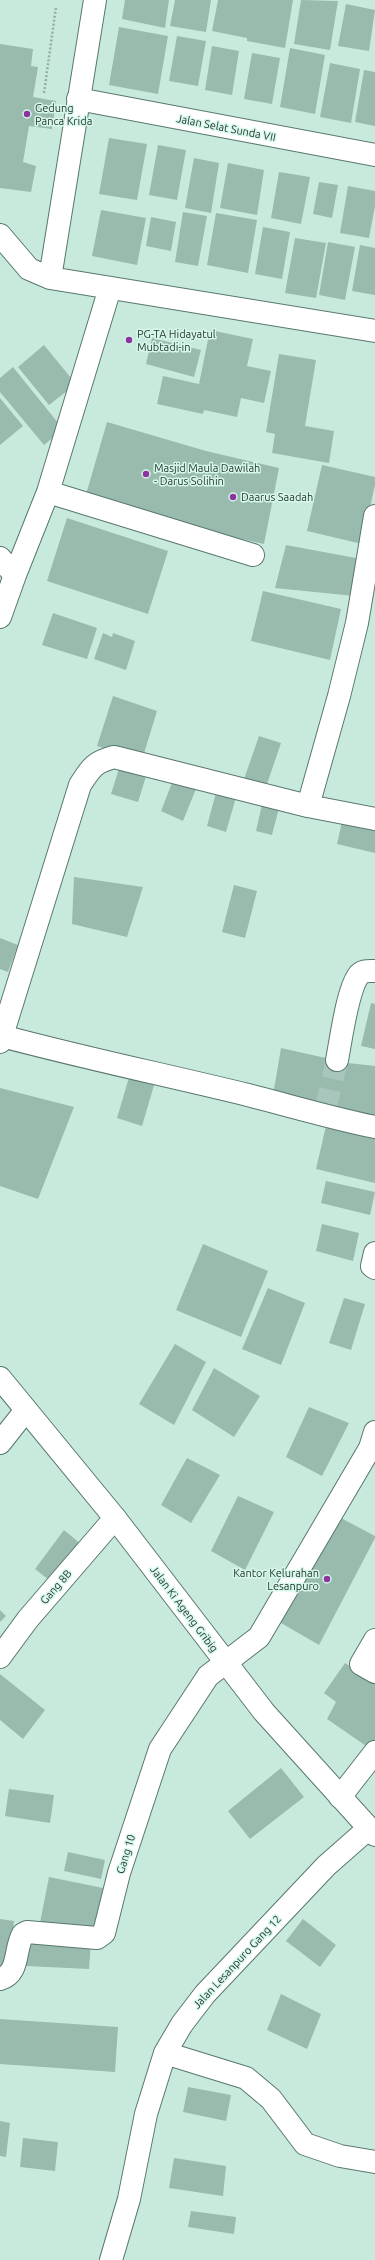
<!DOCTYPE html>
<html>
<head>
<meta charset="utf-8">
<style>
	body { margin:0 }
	canvas { display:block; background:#c8eadd }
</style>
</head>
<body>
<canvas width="375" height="2260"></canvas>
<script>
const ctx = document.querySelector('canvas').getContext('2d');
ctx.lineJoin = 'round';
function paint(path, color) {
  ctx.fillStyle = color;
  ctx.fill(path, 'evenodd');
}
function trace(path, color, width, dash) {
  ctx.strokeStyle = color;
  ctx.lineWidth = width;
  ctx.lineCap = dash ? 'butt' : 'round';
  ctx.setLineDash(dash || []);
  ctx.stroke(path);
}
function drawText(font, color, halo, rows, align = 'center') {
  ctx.font = font + ' Ubuntu,sans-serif';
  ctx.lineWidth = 3;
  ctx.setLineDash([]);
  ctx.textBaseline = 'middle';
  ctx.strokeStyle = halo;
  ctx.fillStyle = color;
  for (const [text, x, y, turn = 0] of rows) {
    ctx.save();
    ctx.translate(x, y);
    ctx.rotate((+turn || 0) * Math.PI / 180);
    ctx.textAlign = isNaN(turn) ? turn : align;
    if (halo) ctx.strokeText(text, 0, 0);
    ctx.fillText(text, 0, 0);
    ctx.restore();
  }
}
paint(new Path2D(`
	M125,0H169L165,28L122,19Z
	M175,0H211L206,32L170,26Z
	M218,0H293L285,48L247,41V38L212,31Z
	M301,0L338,1L330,50L294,44Z
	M346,4L375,10L369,51L338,46Z
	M119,27L168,36L158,94L109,85Z
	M177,36L206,41L198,86L169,81Z
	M0,44L33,49L31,66L38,67L33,97L56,101L52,129L29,126L23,162L36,166L31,192L0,188Z
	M212,46L239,51L232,95L205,90Z
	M290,48L325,55L315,114L280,107Z
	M252,53L280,58L272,104L244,99Z
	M330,63L360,69L351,123L320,117Z
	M364,70L375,72V126L355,122Z
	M109,138L147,144L137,200L99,194Z
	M158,145L186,150L177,200L149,195Z
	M194,158L219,163L211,213L185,208Z
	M228,163L264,170L257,215L220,208Z
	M279,172L310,177L301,224L271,218Z
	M319,182L338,185L332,218L313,214Z
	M348,186L375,191V206L369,238L340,233Z
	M101,210L146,218L137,265L92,256Z
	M183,212L207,216L198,266L175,262Z
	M216,213L257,220L248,273L207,265Z
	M151,217L176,222L171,251L146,246Z
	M263,227L290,232L282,279L255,274Z
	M295,238L326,243L316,298L285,293Z
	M328,242L355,247L345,300L319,295Z
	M360,245L375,248V295L352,291Z
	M210,330L253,339L247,366L271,371L264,403L241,398L237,417L204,410L203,414L157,404L163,376L199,384Z
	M152,338L201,350L194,377L146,364Z
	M44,345L76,384L49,405L18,367Z
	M279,354L316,360L305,426L334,431L329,463L272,453L275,434L266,432Z
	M13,367L63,429L44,445L0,392V378Z
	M0,398L23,426L0,445Z
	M107,422L206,451L279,468L264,544L184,526L85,498Z
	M322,465L375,477V485L362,544L307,531Z
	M67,518L168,551L148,614L47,581Z
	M286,545L361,559L354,596L275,588Z
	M263,591L341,609L330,660L251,641Z
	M53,613L97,628L87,659L42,645Z
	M103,633L112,637L113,633L135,641L126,670L94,659Z
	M113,696L157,711L142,760L97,746Z
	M259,736L281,743L265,790L243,782Z
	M121,762L148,770L138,802L111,794Z
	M175,775L198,784L183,821L161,811Z
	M217,789L237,794L226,832L207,826Z
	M263,800L280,804L272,835L256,831Z
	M343,817L375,825V853L337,844Z
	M74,877L143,887L127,937L72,924Z
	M234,885L257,891L245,938L222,932Z
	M0,938L18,945L8,972L0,969Z
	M371,1003L375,1004V1049L361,1046Z
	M281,1048L348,1063L375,1066V1119L272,1101Z
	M130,1074L155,1082L142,1126L117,1118Z
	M0,1088L74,1107L38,1199L0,1186Z
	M326,1126L375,1137V1183L316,1169Z
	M326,1181L375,1192L370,1215L321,1203Z
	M322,1224L359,1233L353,1261L316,1251Z
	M203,1244L268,1271L241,1337L176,1310Z
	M268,1288L305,1303L281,1365L242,1349Z
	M344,1298L365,1304L351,1350L329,1343Z
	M175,1344L206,1362L174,1425L139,1404Z
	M214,1368L260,1396L234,1437L192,1410Z
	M309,1407L349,1423L322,1476L286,1457Z
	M187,1458L220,1475L191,1523L161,1505Z
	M238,1496L274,1512L245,1570L211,1551Z
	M339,1517L375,1536V1538L319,1645L276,1620Z
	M64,1530L82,1545L53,1583L35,1569Z
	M0,1610L6,1616L0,1622Z
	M345,1663L375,1682V1744L372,1750L327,1719L336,1702L324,1693Z
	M0,1674L45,1710L23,1739L0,1720Z
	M281,1768L304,1797L250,1839L228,1811Z
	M9,1789L54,1795L50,1823L5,1816Z
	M68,1852L105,1860L101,1879L64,1871Z
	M49,1877L103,1888L95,1933L40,1923Z
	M0,1919L14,1921L8,1974H0Z
	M303,1919L336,1945L320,1967L286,1941Z
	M28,1938L91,1941L89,1969L26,1966Z
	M281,1994L321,2014L307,2049L267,2030Z
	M0,2019L118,2027L115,2072L0,2064Z
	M188,2087L231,2095L226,2121L183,2112Z
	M0,2121L10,2123L6,2157L0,2156Z
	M23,2138L58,2142L55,2171L20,2167Z
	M174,2158L226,2166L223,2196L169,2188Z
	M191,2211L236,2217L234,2234L188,2227Z`), '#99bbae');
trace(new Path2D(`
	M325,1111L337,1060`), '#a8c6bb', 22, [22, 11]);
const minor = new Path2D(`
	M78,99L375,155
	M0,235L29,269L50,278L375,331
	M50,278L95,0
	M48,492L253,555
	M0,558L15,575
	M0,617L15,575L48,492L110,288
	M308,806L375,819
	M2,1036C84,1058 166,1075 248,1095C291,1106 331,1118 375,1127
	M0,1042L80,785C91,768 94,762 114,757L308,806L339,696L357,623L375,516
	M337,1060C341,1040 347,992 358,976C362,970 369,971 375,971
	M375,1253L372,1266L375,1268
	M0,1443L26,1410
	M375,1640L361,1664L375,1672
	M0,1657L28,1619L115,1518
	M340,1797L375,1752
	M0,1979C20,1974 14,1949 23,1934L27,1932L97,1938L104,1933L119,1873L160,1749L208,1676L259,1637L370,1448L375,1432
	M165,2053L246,2078L271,2099L305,2144L340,2156L375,2162
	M111,2260L129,2199L146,2114L165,2053L182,2024L205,1994L326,1866L368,1829`);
const major = new Path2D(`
	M0,1378L115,1518L264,1712L375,1835`);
trace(minor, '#59786d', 24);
trace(major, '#59786d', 24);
trace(new Path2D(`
	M44,93L56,7`), '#92aea3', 2.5, [2, 2]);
trace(minor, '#fff', 22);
trace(major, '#fff', 22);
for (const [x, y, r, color] of [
	[27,114,4,"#8d349f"],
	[129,340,4,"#8d349f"],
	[146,474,4,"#8d349f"],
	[233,497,4,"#8d349f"],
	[327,1579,4,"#8d349f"]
]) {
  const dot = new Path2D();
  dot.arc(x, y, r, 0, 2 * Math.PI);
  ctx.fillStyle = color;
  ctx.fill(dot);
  trace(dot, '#d5f8ea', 1.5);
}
drawText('11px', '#2a3833', '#d5f8ea', [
	["Gedung",35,108],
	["Panca Krida",35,121],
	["PG-TA Hidayatul",137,334],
	["Mubtadi-in",137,347],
	["Masjid Maula Dawilah",154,468],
	["- Darus Solihin",154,481],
	["Daarus Saadah",241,497],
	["Kantor Kelurahan",319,1573,"right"],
	["Lesanpuro",319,1586,"right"]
], 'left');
drawText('11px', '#2a3833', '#d5f8ea', [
	["Jalan Selat Sunda VII",226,128,11],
	["Gang 8B",56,1587,-49],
	["Jalan Ki Ageng Gribig",184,1609,53],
	["Gang 10",126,1854,-73],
	["Jalan Lesanpuro Gang 12",237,1962,-47]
]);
</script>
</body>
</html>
